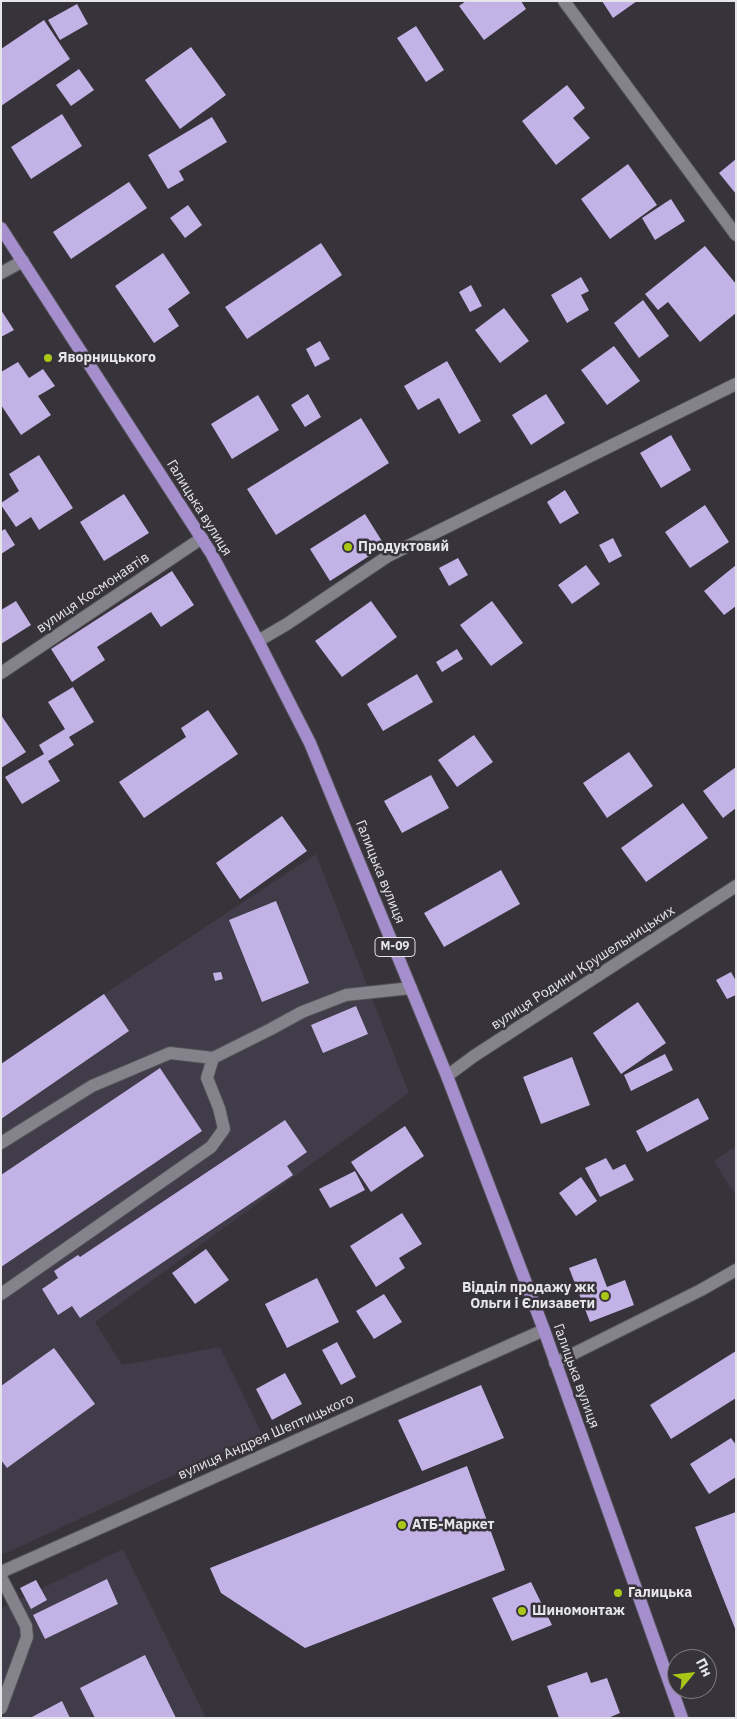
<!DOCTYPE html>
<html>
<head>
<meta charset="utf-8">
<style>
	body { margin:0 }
	#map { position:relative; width:737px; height:1719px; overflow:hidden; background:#36333a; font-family:"IBM Plex Sans",sans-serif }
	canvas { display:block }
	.frame { position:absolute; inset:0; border:2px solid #e6e5e9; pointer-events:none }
	.north { position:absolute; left:667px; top:1649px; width:50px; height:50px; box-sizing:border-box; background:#36333a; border:1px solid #7c7a80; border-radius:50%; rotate:62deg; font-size:14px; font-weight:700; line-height:20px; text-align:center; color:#e6e5e9 }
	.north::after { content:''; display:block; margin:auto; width:18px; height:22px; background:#aac718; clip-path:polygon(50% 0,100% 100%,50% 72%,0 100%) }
</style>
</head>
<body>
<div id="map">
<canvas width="737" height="1719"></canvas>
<div class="frame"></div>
<div class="north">Пн</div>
</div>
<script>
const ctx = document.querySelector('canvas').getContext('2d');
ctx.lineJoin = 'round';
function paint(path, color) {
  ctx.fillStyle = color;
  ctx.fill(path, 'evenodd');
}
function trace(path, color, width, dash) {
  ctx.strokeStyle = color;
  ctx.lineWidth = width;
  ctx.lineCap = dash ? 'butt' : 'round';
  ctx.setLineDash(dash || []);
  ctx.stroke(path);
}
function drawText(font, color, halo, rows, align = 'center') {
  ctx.font = font + ' "IBM Plex Sans",sans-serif';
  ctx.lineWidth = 5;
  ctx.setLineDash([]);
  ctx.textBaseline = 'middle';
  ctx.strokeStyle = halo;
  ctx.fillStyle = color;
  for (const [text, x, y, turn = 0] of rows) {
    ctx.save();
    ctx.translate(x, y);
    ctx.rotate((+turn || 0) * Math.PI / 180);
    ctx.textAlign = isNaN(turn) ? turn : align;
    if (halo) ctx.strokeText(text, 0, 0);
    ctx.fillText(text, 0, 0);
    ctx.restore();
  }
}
paint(new Path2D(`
	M316,854L409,1093L95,1322L122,1365L220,1347L262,1434L4,1554L1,1551V1064L104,994Z
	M736,1146V1196L714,1161Z
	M123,1549L206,1718H1V1608Z`), '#403c49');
paint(new Path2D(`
	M466,1H521L526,9L484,40L459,6Z
	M602,1H637L613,18Z
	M77,4L88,24L60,40L48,20Z
	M44,20L70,59L1,106V49Z
	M416,26L444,70L426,82L397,38Z
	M191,47L226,95L180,129L145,80Z
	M79,69L94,90L71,106L56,85Z
	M567,85L585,108L573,118L590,138L556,165L522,121Z
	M62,114L82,146L31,179L11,147Z
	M212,117L227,142L179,171L184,180L168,189L148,155Z
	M736,159V194L719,173Z
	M628,164L657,205L610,239L581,199Z
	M129,182L147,208L71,259L53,232Z
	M671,199L685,221L655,240L642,218Z
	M188,205L202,225L185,238L170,218Z
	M321,243L342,275L247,339L225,307Z
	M705,246L736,284V313L700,342L668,302L658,310L645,294Z
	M163,253L190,293L168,309L179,326L154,343L115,286Z
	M581,277L589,291L581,295L589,310L567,323L551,295Z
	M471,285L482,306L470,312L459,292Z
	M643,300L669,336L639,358L614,323Z
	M504,308L529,341L500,363L475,330Z
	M1,310L14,330L1,337Z
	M320,341L330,359L315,367L306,349Z
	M614,346L640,381L607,405L581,370Z
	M447,361L481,421L459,434L439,398L418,410L404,386Z
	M18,362L29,378L43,369L55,386L38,396L51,415L21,435L1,405V372Z
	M308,394L321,417L305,427L291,405Z
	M546,394L565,423L531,445L512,415Z
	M258,395L279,430L232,459L211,424Z
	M361,418L389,463L276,535L247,489Z
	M671,435L691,470L661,488L640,453Z
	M39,455L73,508L39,530L31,517L16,527L1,505V503L19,491L9,474Z
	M565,490L579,513L560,524L547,502Z
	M124,494L149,533L104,561L80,522Z
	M705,505L729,542L690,568L665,532Z
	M365,514L385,546L330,581L310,549Z
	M5,529L15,545L1,554V531Z
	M613,538L622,556L609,563L599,545Z
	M458,558L468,575L449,586L439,568Z
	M586,565L600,584L572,604L558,585Z
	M736,565V606L724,615L704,591Z
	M172,571L194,605L161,627L151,612L97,647L105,660L72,682L51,649Z
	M16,601L31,625L1,644V610Z
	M371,601L397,637L342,677L315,641Z
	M492,601L523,643L491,666L460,625Z
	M457,649L463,659L442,672L436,662Z
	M417,674L433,702L383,731L367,704Z
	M73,687L94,722L69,737L74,745L48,761L60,781L22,804L5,777L44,754L39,745L65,729L48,702Z
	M208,710L238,754L144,818L119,782L186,737L181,728Z
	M1,715L26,752L1,768Z
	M474,735L493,762L457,787L438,760Z
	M629,752L653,786L607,818L583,783Z
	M736,767V808L723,818L703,791Z
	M431,775L449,808L402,833L384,801Z
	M683,803L708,838L646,882L621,848Z
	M282,816L307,851L240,899L216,863Z
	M501,870L520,904L444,947L424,913Z
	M276,901L309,983L262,1002L229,920Z
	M221,972L223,979L215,981L213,973Z
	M731,972L736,981V995L727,999L716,980Z
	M104,994L129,1031L1,1119V1064Z
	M638,1002L666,1043L621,1074L593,1033Z
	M356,1006L368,1034L323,1053L311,1025Z
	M665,1054L673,1070L631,1091L624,1075Z
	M572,1057L590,1105L541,1124L523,1077Z
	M160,1068L202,1131L1,1267V1175Z
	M698,1098L709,1119L647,1152L636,1131Z
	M285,1120L307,1152L287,1166L293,1175L80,1318L72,1306L58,1315L42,1289L58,1278L54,1271L78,1255L80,1257Z
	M405,1126L424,1156L371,1192L351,1162Z
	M606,1158L613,1170L625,1164L634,1180L600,1197L585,1168Z
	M355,1171L365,1190L330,1208L319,1189Z
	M581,1177L597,1201L576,1216L559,1193Z
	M402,1213L422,1244L399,1258L405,1268L376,1287L350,1246Z
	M206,1249L229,1280L195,1304L172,1273Z
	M596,1258L607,1287L625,1280L634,1305L590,1322L569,1268Z
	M317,1278L339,1322L287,1348L265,1304Z
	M384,1294L402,1322L374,1339L356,1311Z
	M337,1342L356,1377L341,1385L322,1350Z
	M54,1348L95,1404L7,1468L1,1460V1386Z
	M736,1351V1398L671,1439L650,1405Z
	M285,1373L302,1404L272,1420L256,1389Z
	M481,1385L504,1438L422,1471L398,1420Z
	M731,1438L736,1445V1477L709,1494L690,1464Z
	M467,1466L505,1570L305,1648L221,1593L210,1568Z
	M736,1512V1631L695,1527Z
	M107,1579L118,1604L45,1639L33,1615Z
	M36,1580L47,1600L31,1609L20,1588Z
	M531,1582L552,1625L512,1641L492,1598Z
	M145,1655L176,1718H95L80,1688Z
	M587,1672L591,1683L607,1678L620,1713L608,1718H559L547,1686Z
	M62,1701L70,1718H30Z`), '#c3b2e6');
const minor = new Path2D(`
	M564,1L736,235
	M1,273L23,261
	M258,641L287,624L388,556L736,384
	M1,673L202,538
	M447,1076L474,1056L736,886
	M1,1143L92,1086L170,1053L213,1058L271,1029L302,1012L346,995L411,988
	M1,1294L211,1147L224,1129L219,1108L207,1078L213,1058
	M555,1363L701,1290L736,1270
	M1,1572L544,1330
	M1,1577L26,1626L27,1637L1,1708`);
const major = new Path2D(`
	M1,228L211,553L258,641L310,743L447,1076L544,1330L682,1718`);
trace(minor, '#515055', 14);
trace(major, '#515055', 14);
trace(minor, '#84828a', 12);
trace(major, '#a48ecc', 12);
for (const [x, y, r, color] of [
	[48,358,5,"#aac718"],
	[348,547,5,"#aac718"],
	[605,1296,5,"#aac718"],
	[402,1525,5,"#aac718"],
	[618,1593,5,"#aac718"],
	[522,1611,5,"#aac718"]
]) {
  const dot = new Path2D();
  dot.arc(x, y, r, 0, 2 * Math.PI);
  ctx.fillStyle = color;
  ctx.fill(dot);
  trace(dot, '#36333a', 2);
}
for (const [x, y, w] of [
	[395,947,40]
]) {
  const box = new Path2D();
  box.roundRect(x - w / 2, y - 9.5, w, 19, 4);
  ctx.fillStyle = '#36333a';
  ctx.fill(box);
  trace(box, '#e6e5e9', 1);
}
drawText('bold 12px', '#e6e5e9', null, [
	["М-09",395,947]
]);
drawText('bold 14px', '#e6e5e9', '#36333a', [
	["Яворницького",58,358],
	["Продуктовий",358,547],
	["Відділ продажу жк",595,1288,"right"],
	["Ольги і Єлизавети",595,1304,"right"],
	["ATБ-Маркет",412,1525],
	["Галицька",628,1593],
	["Шиномонтаж",532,1611]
], 'left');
drawText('14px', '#e6e5e9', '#36333a', [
	["Галицька вулиця",199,508,58],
	["вулиця Космонавтів",93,593,-34],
	["Галицька вулиця",380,872,68],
	["вулиця Родини Крушельницьких",583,968,-33],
	["Галицька вулиця",576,1376,70],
	["вулиця Андрея Шептицького",266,1437,-24]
]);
</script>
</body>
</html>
